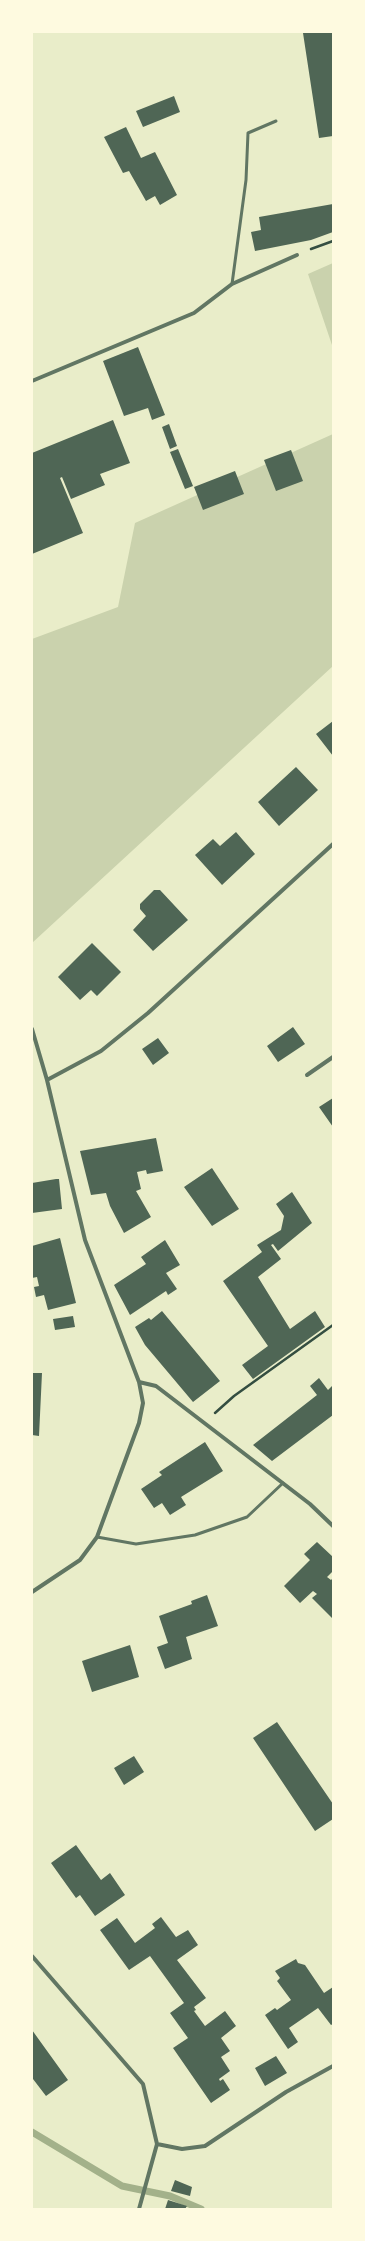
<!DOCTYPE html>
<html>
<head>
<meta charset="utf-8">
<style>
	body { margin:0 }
	#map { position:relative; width:365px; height:2241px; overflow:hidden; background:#e9edc9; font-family:Karla,sans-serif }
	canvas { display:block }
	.frame { position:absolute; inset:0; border:33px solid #fefae0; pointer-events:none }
</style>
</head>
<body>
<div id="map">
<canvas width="365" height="2241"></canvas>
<div class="frame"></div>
</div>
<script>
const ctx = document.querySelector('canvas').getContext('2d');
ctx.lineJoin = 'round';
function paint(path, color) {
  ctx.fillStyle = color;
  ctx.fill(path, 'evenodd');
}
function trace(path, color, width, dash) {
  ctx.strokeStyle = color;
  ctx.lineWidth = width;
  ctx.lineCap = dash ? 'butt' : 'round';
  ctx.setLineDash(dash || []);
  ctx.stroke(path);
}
paint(new Path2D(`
	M333,263V348L308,274Z
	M333,434V666L32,943V639L118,607L135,523Z`), '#cad2ad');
trace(new Path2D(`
	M32,2132L122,2186L170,2196L201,2209`), '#a3b18a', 7);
paint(new Path2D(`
	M311,32H333V136L319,138L303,33Z
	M174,96L180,112L143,127L136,111Z
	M126,127L141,158L155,152L177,195L160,205L155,196L146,201L129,171L123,173L104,137Z
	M333,204V232L311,240L255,251L251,232L261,230L259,217Z
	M138,347L165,415L152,420L148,408L124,416L103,361Z
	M113,420L130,463L100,474L105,485L71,499L62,477L60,478L83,533L32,554V453Z
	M169,424L177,446L170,449L162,427Z
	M178,449L193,486L185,489L170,452Z
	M291,450L303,481L276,491L264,460Z
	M235,471L244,494L203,510L194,487Z
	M333,721V756L316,734Z
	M296,767L318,790L279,826L258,802Z
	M236,832L255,854L222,885L195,855L213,839L220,846Z
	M154,890H160L188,920L153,951L133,930L146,916L140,909V904Z
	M92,943L121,972L97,996L91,990L80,1000L58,977Z
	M293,1027L305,1044L278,1062L267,1046Z
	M158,1038L169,1053L153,1065L142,1049Z
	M333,1098V1127L319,1107Z
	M156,1138L163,1171L147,1174L146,1170L137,1172L141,1189L136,1191L151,1217L124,1233L110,1206L106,1193L91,1195L80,1151Z
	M212,1168L239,1209L212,1226L184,1187Z
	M56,1179H59L62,1209L32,1213V1183Z
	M292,1192L312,1223L278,1251L273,1244L271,1245L281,1259L258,1277L290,1329L315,1311L325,1327L253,1379L242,1365L268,1346L223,1281L262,1252L257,1245L281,1230L284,1216L276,1204Z
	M60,1238L76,1303L48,1310L44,1295L36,1297L34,1287L39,1286L37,1277L32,1278V1246Z
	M165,1240L180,1265L166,1273L177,1289L168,1295L166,1291L130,1315L114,1285L146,1264L141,1257Z
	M162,1311L220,1381L193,1402L145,1345L135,1327L149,1318L151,1320Z
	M73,1316L75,1327L55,1330L53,1319Z
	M32,1373H42L39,1436L32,1435Z
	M319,1378L328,1390L332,1386L333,1388V1415L272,1461L253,1445L317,1395L310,1386Z
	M205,1442L223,1471L181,1497L186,1505L170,1515L162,1503L154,1508L141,1489L162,1475L159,1472Z
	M317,1542L333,1557V1571L327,1577L331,1580L333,1578V1619L312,1598L317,1594L313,1591L300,1603L284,1586L310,1560L304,1554Z
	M207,1595L218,1626L186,1637L192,1659L165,1669L157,1647L168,1643L159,1616L192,1604L191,1601Z
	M130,1645L139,1677L92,1692L82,1661Z
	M277,1722L333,1804V1819L315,1831L253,1738Z
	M134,1756L144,1772L124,1785L114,1768Z
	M76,1845L101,1880L110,1873L125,1895L95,1916L80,1895L76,1898L51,1863Z
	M161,1917L176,1937L188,1930L198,1945L177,1960L206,1998L194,2007L196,2010L194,2011L205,2026L225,2011L236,2026L221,2038L230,2051L221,2057L230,2071L219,2079L220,2081L223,2079L230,2090L211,2103L173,2048L188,2038L170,2013L184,2003L150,1956L129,1970L100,1930L117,1918L135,1943L155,1928L152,1924Z
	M296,1959L298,1963L305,1965L324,1993L333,1987V2024L331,2025L318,2008L289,2028L298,2042L288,2049L265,2015L275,2008L277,2010L291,2000L277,1981L280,1978L275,1971Z
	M32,2030L68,2080L46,2096L33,2079L32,2080Z
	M276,2056L287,2073L265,2086L255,2068Z
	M175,2180L192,2187L190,2196L171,2191Z
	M168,2200L187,2206L185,2209H165Z`), '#4f6655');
trace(new Path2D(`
	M311,249L333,241
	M215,1413L234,1396L333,1325`), '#344e41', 2.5);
trace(new Path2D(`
	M232,284L246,180L248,133L276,121
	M97,1537L136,1544L195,1535L247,1517L283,1483`), '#617663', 3);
trace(new Path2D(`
	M32,381L194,313L232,284L297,255
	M32,1029L47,1080L85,1240L139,1382L143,1403L139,1423L97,1537L80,1560L32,1592
	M307,1075L333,1057
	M47,1080L101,1051L148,1013L333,844
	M139,1382L156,1386L310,1504L333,1526
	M32,1956L143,2084L157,2144L139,2209
	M157,2144L182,2149L205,2146L286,2092L333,2066`), '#617663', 4);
</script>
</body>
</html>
